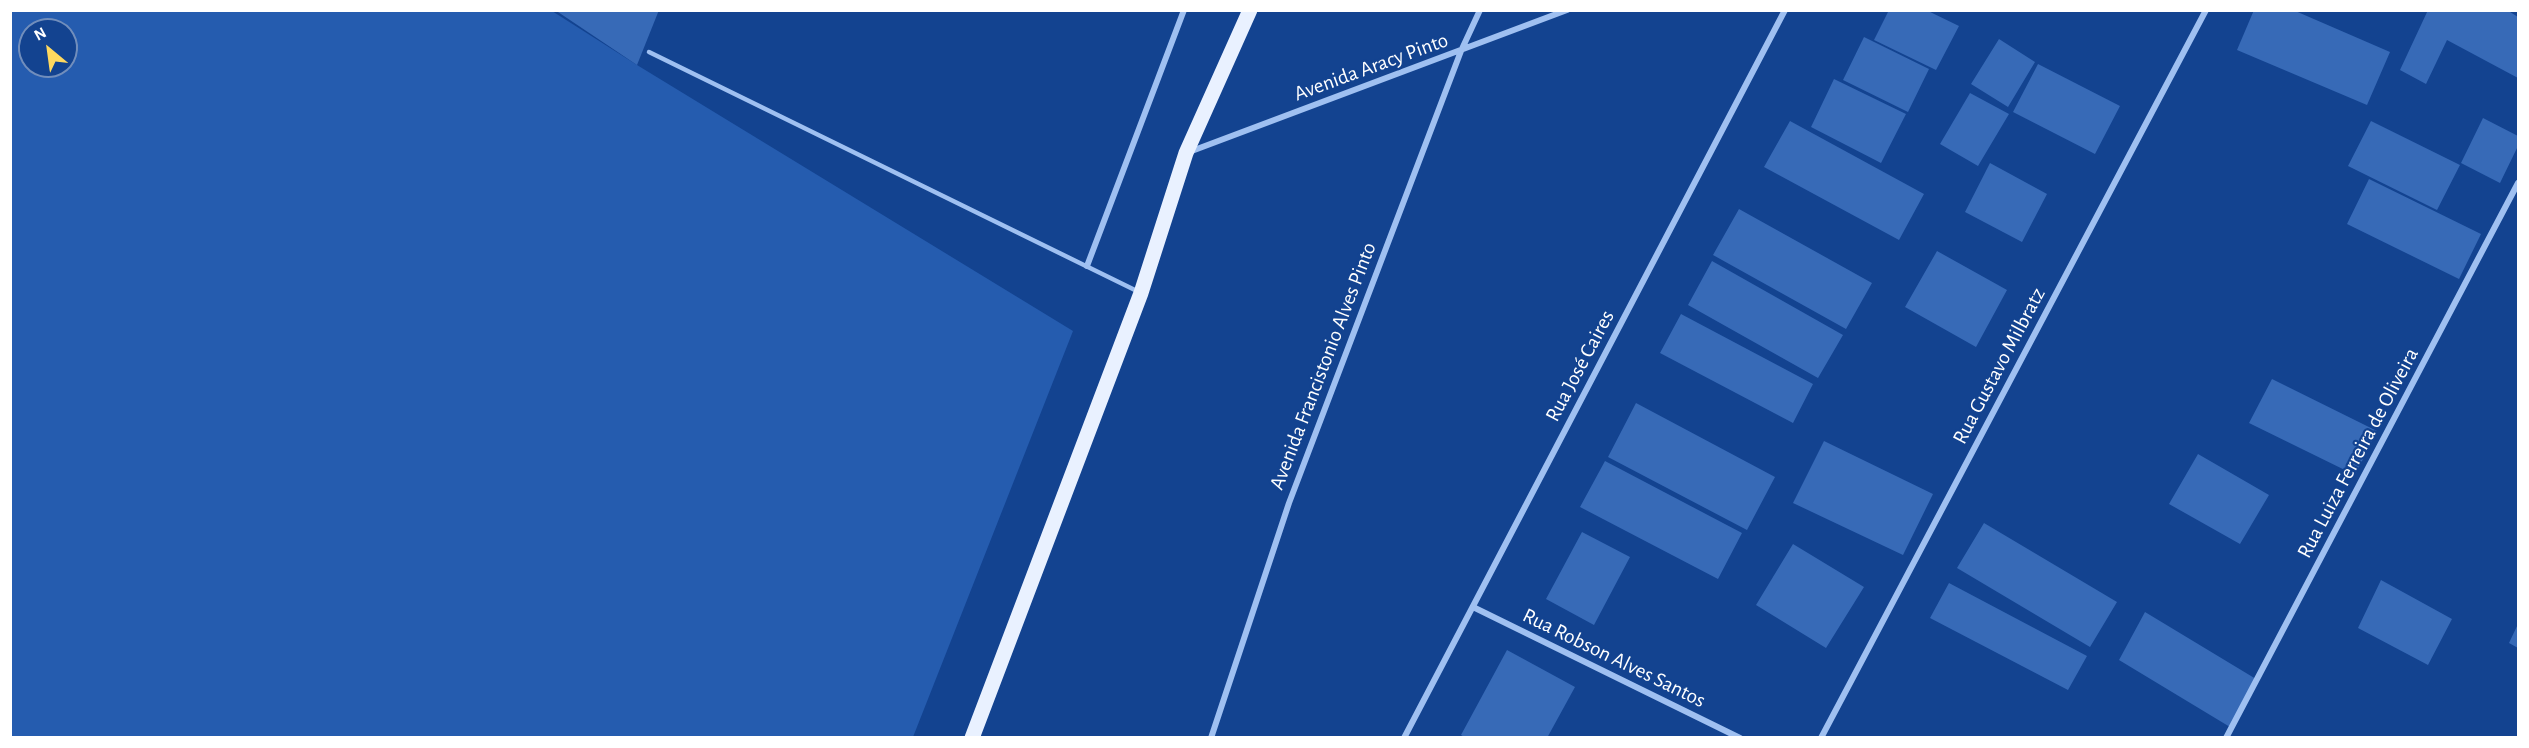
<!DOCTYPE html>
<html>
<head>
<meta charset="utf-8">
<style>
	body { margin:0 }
	#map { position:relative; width:2529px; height:748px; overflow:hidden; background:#134390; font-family:"Alegreya Sans",sans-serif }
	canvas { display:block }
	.frame { position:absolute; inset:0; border:12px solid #fff; pointer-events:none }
	.north { position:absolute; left:18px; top:18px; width:60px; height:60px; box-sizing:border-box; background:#134390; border:2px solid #718ebc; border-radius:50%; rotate:331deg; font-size:16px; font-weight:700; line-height:24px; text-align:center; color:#fff }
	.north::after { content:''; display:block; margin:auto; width:21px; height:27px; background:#ffd95f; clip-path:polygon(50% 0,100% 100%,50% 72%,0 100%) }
</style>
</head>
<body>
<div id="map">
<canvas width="2529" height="748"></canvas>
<div class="frame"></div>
<div class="north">N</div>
</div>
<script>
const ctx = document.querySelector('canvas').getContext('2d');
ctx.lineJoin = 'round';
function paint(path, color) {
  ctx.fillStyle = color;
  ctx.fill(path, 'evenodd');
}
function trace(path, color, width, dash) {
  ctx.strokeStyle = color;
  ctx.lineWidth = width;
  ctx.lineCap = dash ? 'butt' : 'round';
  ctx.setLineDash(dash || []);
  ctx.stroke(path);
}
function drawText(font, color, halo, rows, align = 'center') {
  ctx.font = font + ' "Alegreya Sans",sans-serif';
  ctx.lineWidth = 4.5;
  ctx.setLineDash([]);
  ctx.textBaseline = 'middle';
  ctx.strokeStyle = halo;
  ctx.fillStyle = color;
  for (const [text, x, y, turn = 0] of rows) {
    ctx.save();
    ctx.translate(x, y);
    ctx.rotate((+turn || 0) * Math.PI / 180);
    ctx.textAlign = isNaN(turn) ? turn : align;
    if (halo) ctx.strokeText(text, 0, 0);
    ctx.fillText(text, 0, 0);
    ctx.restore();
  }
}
paint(new Path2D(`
	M10,11H552L637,65L1073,331L913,737H11ZM30,30H66V66H30Z`), '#255caf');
paint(new Path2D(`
	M555,10H659L637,65Z
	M1889,10H1926L1959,26L1936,70L1874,40Z
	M2254,10H2293L2390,52L2367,105L2237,50Z
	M2428,10H2507L2518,17V78L2447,40L2426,84L2400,70Z
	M1864,37L1929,69L1908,112L1843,80Z
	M1999,39L2035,62L2008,107L1971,84Z
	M2038,64L2120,106L2095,154L2013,112Z
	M1834,79L1906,114L1881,163L1811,127Z
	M1970,93L2009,114L1978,166L1940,144Z
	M2483,118L2518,136V146L2500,183L2461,163Z
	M1790,121L1924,194L1899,240L1764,167Z
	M2371,121L2460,165L2437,210L2348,166Z
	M1990,163L2047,194L2022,242L1965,212Z
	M2369,179L2481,234L2459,279L2347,224Z
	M1739,209L1872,283L1846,329L1713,255Z
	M1937,251L2007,290L1976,347L1905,307Z
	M1712,261L1843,335L1818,378L1688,305Z
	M1681,314L1813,384L1793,423L1660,353Z
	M2272,379L2377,431L2355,475L2249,423Z
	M1636,403L1775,477L1747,530L1608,457Z
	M1824,441L1933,494L1903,555L1793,503Z
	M2198,454L2269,495L2240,544L2169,504Z
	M1605,461L1742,533L1718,579L1580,507Z
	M1984,523L2117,602L2090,647L1957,568Z
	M1582,532L1630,557L1594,625L1546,599Z
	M1793,544L1864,587L1826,648L1756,605Z
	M2381,580L2452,619L2428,665L2358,628Z
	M1949,583L2087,656L2068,690L1930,618Z
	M2145,612L2256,679L2230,727L2119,660Z
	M2518,624V648L2509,643Z
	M1507,650L1575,687L1547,738H1466L1461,735Z`), '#376ab7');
trace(new Path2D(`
	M649,52L1139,292`), '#9fc0f1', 4.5);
trace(new Path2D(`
	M1189,152L1567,10
	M1087,266L1184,10
	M1473,607L1740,738
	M1211,738L1289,503L1461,51L1480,10
	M1404,738L1785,10
	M1821,738L2206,10
	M2226,738L2518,183`), '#9fc0f1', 6);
trace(new Path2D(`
	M972,738L1141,293L1186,153L1250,10`), '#e9f1ff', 15);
drawText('21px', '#fff', '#134390', [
	["Avenida Aracy Pinto",1371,67,-20],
	["Avenida Francistonio Alves Pinto",1323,366,-69],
	["Rua José Caires",1580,366,-62],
	["Rua Gustavo Milbratz",1999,366,-62],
	["Rua Luiza Ferreira de Oliveira",2358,453,-62],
	["Rua Robson Alves Santos",1614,658,26]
]);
</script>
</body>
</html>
